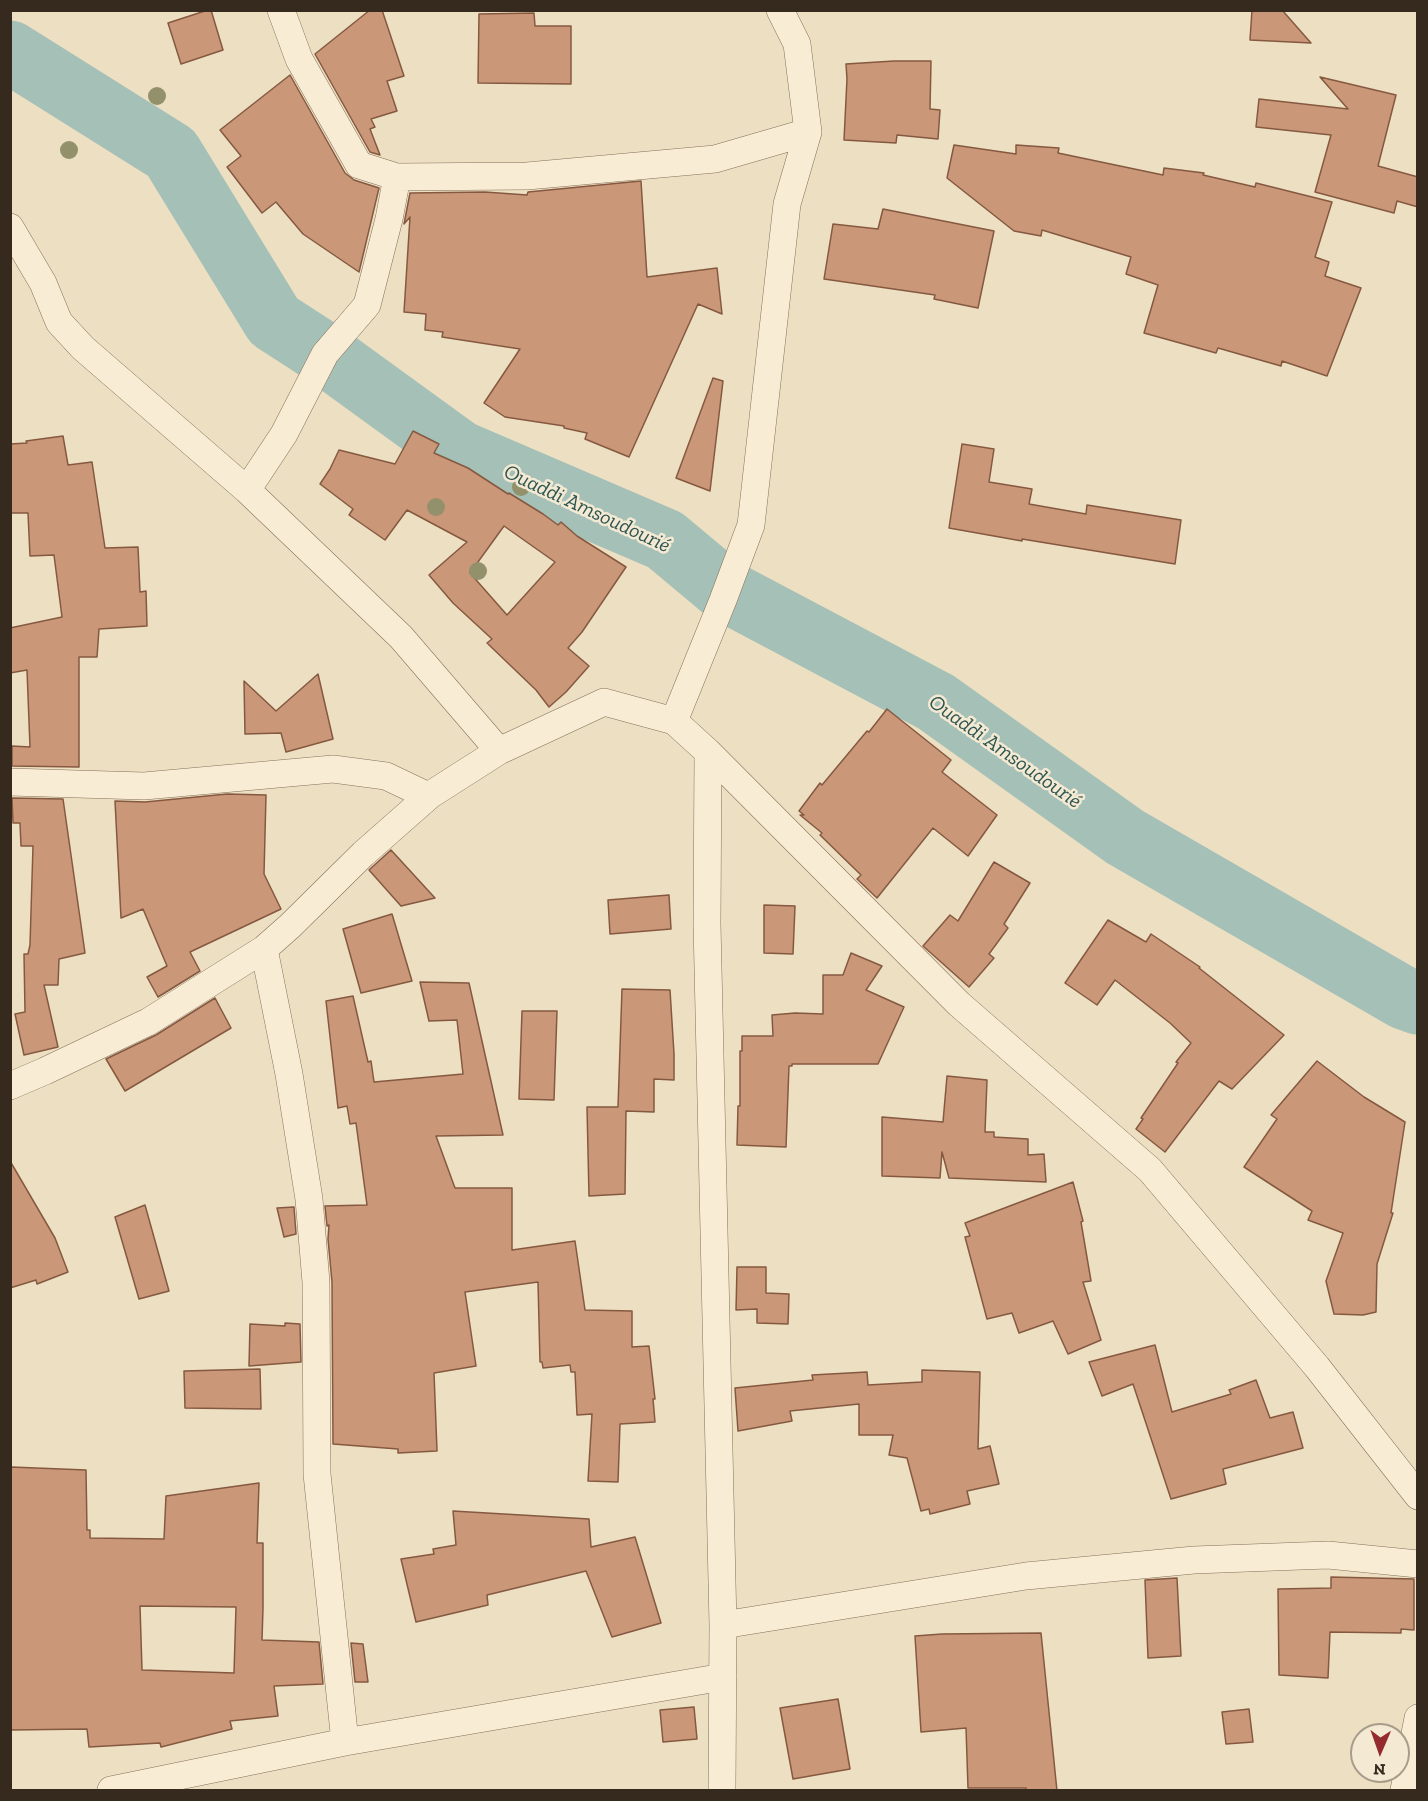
<!DOCTYPE html>
<html>
<head>
<meta charset="utf-8">
<style>
	body { margin:0 }
	#map { position:relative; width:1428px; height:1801px; overflow:hidden; background:#eddfc2; font-family:"Zilla Slab",serif }
	canvas { display:block }
	.frame { position:absolute; inset:0; border:12px solid #36291e; pointer-events:none }
	.north { position:absolute; left:1350px; top:1723px; width:60px; height:60px; box-sizing:border-box; background:#f4e9d2; border:2px solid #a89c8a; border-radius:50%; rotate:182deg; font-size:16px; font-weight:700; line-height:24px; text-align:center; color:#36291e }
	.north::after { content:''; display:block; margin:auto; width:21px; height:27px; background:#942b2f; clip-path:polygon(50% 0,100% 100%,50% 72%,0 100%) }
</style>
</head>
<body>
<div id="map">
<canvas width="1428" height="1801"></canvas>
<div class="frame"></div>
<div class="north">N</div>
</div>
<script>
const ctx = document.querySelector('canvas').getContext('2d');
ctx.lineJoin = 'round';
function trace(path, color, width, dash) {
  ctx.strokeStyle = color;
  ctx.lineWidth = width;
  ctx.lineCap = dash ? 'butt' : 'round';
  ctx.setLineDash(dash || []);
  ctx.stroke(path);
}
function paint(path, color) {
  ctx.fillStyle = color;
  ctx.fill(path, 'evenodd');
}
function drawText(font, color, halo, rows, align = 'center') {
  ctx.font = font + ' "Zilla Slab",serif';
  ctx.lineWidth = 5;
  ctx.setLineDash([]);
  ctx.textBaseline = 'middle';
  ctx.strokeStyle = halo;
  ctx.fillStyle = color;
  for (const [text, x, y, turn = 0] of rows) {
    ctx.save();
    ctx.translate(x, y);
    ctx.rotate((+turn || 0) * Math.PI / 180);
    ctx.textAlign = isNaN(turn) ? turn : align;
    if (halo) ctx.strokeText(text, 0, 0);
    ctx.fillText(text, 0, 0);
    ctx.restore();
  }
}
trace(new Path2D(`
	M10,52L171,153L274,321L325,354L460,452L665,540L726,591L936,702L1125,837L1404,998L1418,1003`), '#a5c0b7', 63);
const building = new Path2D(`
	M208,10H211L223,50L181,64L168,23Z
	M370,10H382L404,76L387,81L397,111L371,119L375,127L370,129L380,155L370,152L315,54Z
	M1252,10H1282L1311,43L1250,40Z
	M534,13L535,26H571V84L478,83L479,14Z
	M894,61H931L930,109L940,110L938,139L897,135L896,143L844,140L847,79L846,64Z
	M290,75L345,173L354,180L379,188L359,272L303,234L276,202L262,213L227,167L241,156L220,130Z
	M1320,77L1396,95L1378,166L1418,177V207L1397,201L1394,213L1315,192L1331,135L1256,127L1259,99L1348,109Z
	M954,145L1016,154V145L1059,148L1058,153L1163,175L1164,168L1204,173L1203,175L1255,187L1256,183L1332,202L1315,257L1329,262L1325,276L1361,288L1327,376L1282,361L1281,366L1218,348L1216,353L1144,333L1158,285L1126,274L1131,257L1042,230L1041,236L1014,231L947,178Z
	M641,181L647,277L717,268L722,314L698,304L629,457L585,439L587,433L564,428V426L505,417L484,403L520,349L442,337L443,332L425,330L426,314L404,312L410,217L404,224L410,193L485,192L527,195L528,192Z
	M883,209L994,231L978,308L934,299L935,295L824,279L833,224L878,229Z
	M713,378L723,381L710,491L676,478Z
	M413,431L439,444L434,453L468,468L508,494L509,493L543,514L558,525L561,522L577,536L626,567L582,632L568,648L589,666L566,692L549,707L536,690L487,643L492,639L453,603L429,575L467,542L407,510L385,540L349,515L353,509L320,484L330,469L339,450L395,464ZM504,526L555,562L507,615L470,573Z
	M63,436L68,465L92,462L105,548L138,547L140,592L146,591L147,626L99,629L97,657H79V767L12,766V746L30,747L27,670L10,673V628L62,617L54,555L30,556L28,513H10V444L27,443L26,441Z
	M962,444L994,449L989,482L1032,489L1029,504L1086,514L1087,505L1181,520L1175,564L1022,539V541L949,528Z
	M318,674L333,739L286,752L281,733L245,734L244,681L276,711Z
	M887,709L951,760L942,772L997,815L968,856L933,828L877,898L857,879L861,875L820,835L822,833L800,815H804L799,811L820,783L822,785L867,731L869,732Z
	M227,794L266,795L264,874L281,909L190,952L200,971L158,997L147,977L167,966L143,909L121,918L115,801L145,802Z
	M12,798L63,799L85,953L59,959L58,985H44L58,1047L24,1055L15,1014L25,1012L24,954H28L30,945L33,846H21L20,823H13Z
	M391,850L435,898L401,906L369,870Z
	M994,862L1030,883L1004,924L1008,928L989,954L994,958L969,987L923,946L950,915L958,921Z
	M669,895L671,929L610,934L608,900Z
	M764,905L795,906L793,954L764,953Z
	M392,914L412,981L361,993L343,929Z
	M1108,920L1146,942L1151,934L1200,967L1199,968L1284,1035L1232,1089L1219,1081L1165,1152L1136,1129L1143,1119L1141,1118L1178,1063L1176,1062L1191,1043L1170,1023L1115,980L1097,1005L1065,983Z
	M851,953L882,966L866,990L904,1007L878,1064H792V1066H789L786,1147L737,1145L738,1106H740V1051H742V1036H773L772,1015L795,1013L823,1014V975H843Z
	M420,982L469,983L503,1135L436,1136L455,1188H512V1250L575,1241L585,1310L632,1311V1347L649,1346L655,1399H653L655,1422L620,1424L618,1482L588,1481L592,1414L577,1415L575,1372H571L570,1365L543,1368L542,1362H540L538,1282L465,1292L476,1366L434,1373L437,1451L398,1453V1449L333,1444L332,1282L328,1239L329,1225L327,1226L325,1206L367,1205L356,1123L350,1124L347,1106L338,1108L326,1001L353,996L368,1062L371,1061L374,1082L463,1074L457,1020L429,1021Z
	M622,989L670,990L674,1054V1080L654,1079V1112L626,1111L625,1194L589,1196L587,1107H618Z
	M215,998L231,1028L125,1091L106,1059L156,1035Z
	M522,1011H557L554,1100L519,1099Z
	M1317,1061L1364,1097L1405,1122L1391,1213H1393L1377,1264L1376,1312L1363,1315L1334,1314L1326,1281L1343,1233L1308,1220L1312,1211L1244,1167L1277,1119L1271,1115Z
	M947,1076L987,1080L985,1132H994V1137L1028,1139V1155L1044,1154L1046,1182L949,1178L942,1152L940,1178L882,1176V1117L943,1122Z
	M10,1161L55,1238L68,1272L37,1284L36,1280L10,1288Z
	M1073,1182L1083,1221L1081,1222L1091,1281L1083,1282L1101,1340L1068,1354L1053,1321L1019,1333L1012,1313L987,1319L965,1237L970,1236L965,1223Z
	M145,1205L169,1291L139,1299L115,1217Z
	M294,1207L296,1234L284,1237L277,1208Z
	M737,1267H766V1293L789,1294L788,1324L757,1323V1309L736,1310Z
	M285,1323L300,1324L301,1362L249,1366L250,1324L285,1326Z
	M1155,1345L1172,1412L1231,1394L1229,1390L1256,1380L1270,1418L1293,1412L1303,1448L1223,1469L1226,1484L1171,1499L1133,1384L1102,1396L1089,1362Z
	M260,1369L261,1409L185,1408L184,1371Z
	M922,1370L980,1372L978,1449L990,1446L999,1484L967,1491L970,1504L930,1514L929,1509L921,1511L907,1458L889,1455L893,1435H859V1404L790,1411L792,1421L738,1431L735,1388L813,1380L812,1375L867,1372L868,1385L922,1382Z
	M11,1467L86,1470L87,1530H90V1538L164,1539L166,1496L259,1483L257,1543H263V1608L262,1640L319,1642L323,1684L274,1686L278,1716L230,1721L232,1729L161,1747L160,1743L89,1747L87,1729L10,1730ZM140,1606L236,1607L234,1673L142,1670Z
	M453,1511L589,1519L591,1547L635,1537L661,1623L612,1637L586,1571L487,1595L488,1605L416,1622L401,1559L434,1554L433,1549L456,1545Z
	M1331,1577L1414,1579V1630L1401,1629V1633L1330,1632L1328,1678L1279,1675L1278,1589L1331,1588Z
	M1177,1578L1181,1656L1148,1658L1145,1580Z
	M1041,1633L1057,1791H1026V1788H968L966,1728L921,1732L915,1636L942,1634Z
	M351,1643L363,1644L368,1682H355Z
	M838,1699L850,1769L793,1779L780,1708Z
	M694,1707L697,1739L663,1742L660,1710Z
	M1249,1709L1253,1742L1226,1744L1222,1712Z`);
paint(building, '#ca9879');
trace(building, '#855940', 1.5);
const street = new Path2D(`
	M281,10L299,59L359,165L397,177L527,176L715,159L808,132
	M10,227L43,283L59,322L83,348L247,490L401,637L499,751
	M247,490L284,434L325,354L367,305L389,219L397,177
	M674,721L723,600L751,525L787,204L808,132L797,44L780,10
	M708,752L959,1004L1150,1170L1317,1367L1418,1496
	M10,782L144,786L333,769L386,776L428,796
	M264,949L289,1074L309,1199L316,1282L317,1474L345,1742
	M10,1086L45,1071L148,1022L264,949L290,926L363,854L430,795L499,751L604,702L674,721L708,752L707,924L723,1625L722,1790
	M723,1625L1026,1576L1194,1560L1328,1555L1418,1564
	M111,1790L345,1742L723,1677
	M1404,1790L1418,1718`);
trace(street, '#86705a', 28);
trace(street, '#f8ecd5', 27);
ctx.fillStyle = '#92916c';
for (const [x, y] of [
	[157,96],
	[69,150],
	[521,487],
	[436,507],
	[478,571]
]) {
  ctx.beginPath();
  ctx.arc(x, y, 9, 0, 2 * Math.PI);
  ctx.fill();
}
drawText('italic 21px', '#2d5652', '#f4e9d2', [
	["Ouaddi Amsoudourié",587,509,25],
	["Ouaddi Amsoudourié",1005,752,35]
]);
</script>
</body>
</html>
